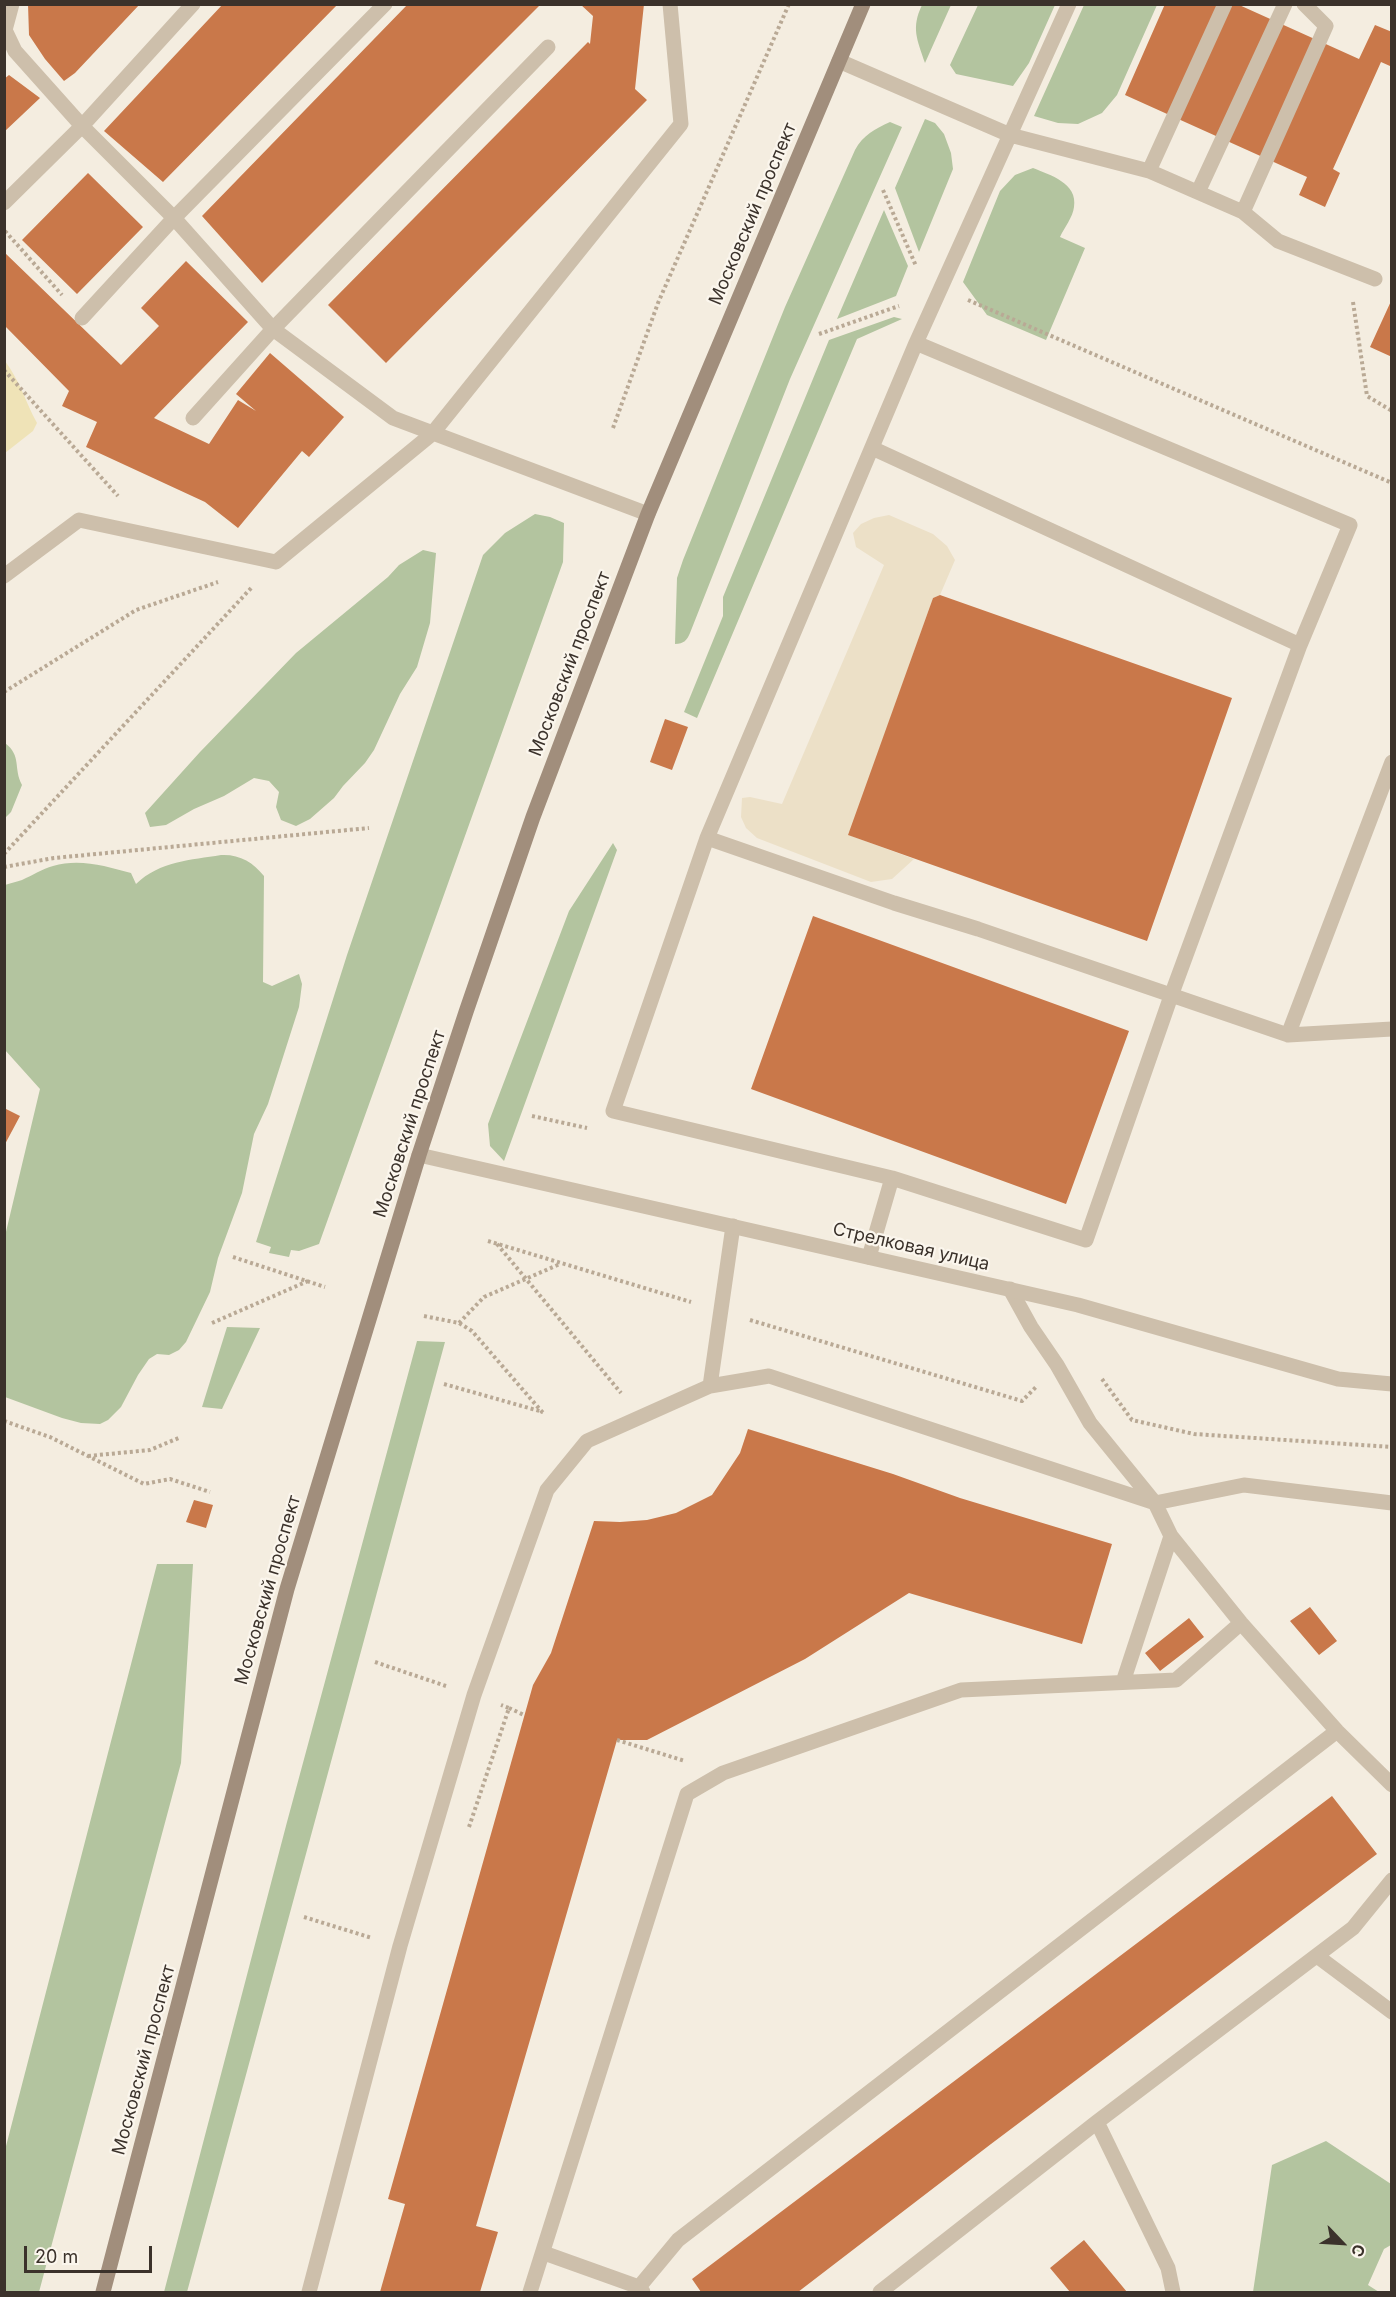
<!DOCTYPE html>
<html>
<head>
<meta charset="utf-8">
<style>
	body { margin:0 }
	#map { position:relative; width:1396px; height:2297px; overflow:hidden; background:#f4ede0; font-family:Inter,sans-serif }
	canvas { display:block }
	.frame { position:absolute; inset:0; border:6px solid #3b322b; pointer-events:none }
	.north { position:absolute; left:1312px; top:2213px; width:60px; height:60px; -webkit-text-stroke:4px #fbf6ed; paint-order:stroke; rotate:115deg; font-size:16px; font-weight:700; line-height:24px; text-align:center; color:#3b322b }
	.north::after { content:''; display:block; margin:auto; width:21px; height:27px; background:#3b322b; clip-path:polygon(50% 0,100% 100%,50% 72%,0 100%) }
	.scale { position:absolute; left:24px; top:2246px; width:128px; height:27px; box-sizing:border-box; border:3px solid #3b322b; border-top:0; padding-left:8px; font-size:18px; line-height:21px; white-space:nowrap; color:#3b322b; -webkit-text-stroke:4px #fbf6ed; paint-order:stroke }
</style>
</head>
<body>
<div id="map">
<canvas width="1396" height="2297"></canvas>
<div class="frame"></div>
<div class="north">С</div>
<div class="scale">20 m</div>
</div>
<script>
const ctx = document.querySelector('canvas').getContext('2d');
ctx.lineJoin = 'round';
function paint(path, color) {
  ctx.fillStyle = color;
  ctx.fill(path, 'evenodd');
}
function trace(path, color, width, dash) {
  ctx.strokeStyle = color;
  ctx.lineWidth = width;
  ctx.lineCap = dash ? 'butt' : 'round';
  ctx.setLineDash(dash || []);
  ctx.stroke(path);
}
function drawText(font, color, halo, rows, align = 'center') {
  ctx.font = font + ' Inter,sans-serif';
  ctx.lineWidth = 4.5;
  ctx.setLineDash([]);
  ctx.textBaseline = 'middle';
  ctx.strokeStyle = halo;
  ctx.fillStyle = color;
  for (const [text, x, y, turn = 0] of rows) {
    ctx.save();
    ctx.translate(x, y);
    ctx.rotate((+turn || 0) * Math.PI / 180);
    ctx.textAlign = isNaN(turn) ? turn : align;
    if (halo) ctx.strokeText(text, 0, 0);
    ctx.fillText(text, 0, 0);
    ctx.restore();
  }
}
paint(new Path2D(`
	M922,5H951L925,63C917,39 911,28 922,5Z
	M978,5H1055L1029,63L1013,86L956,74L950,65Z
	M1084,5H1157L1117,95L1102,113L1078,124L1058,123L1034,116Z
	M925,119L935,123L944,134L951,153L953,169L919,252L895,188Z
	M890,122L902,127L790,379L690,633C687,640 684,644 675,644L677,578L683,560L785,307L855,150C863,135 875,129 890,122Z
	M1033,168C1050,175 1078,183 1074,207C1073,217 1064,228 1060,237L1085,248L1046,340L987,315L963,282L1000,191L1015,175Z
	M884,210L908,266L896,296L837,319Z
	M894,317L902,319L857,339L697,718L684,712L723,616V597L829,340Z
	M535,514L550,517L564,523L563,562L319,1244L299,1251L291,1250L289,1257L269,1253L271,1247L256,1242L347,955L483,555L505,533Z
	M423,550L436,553L430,623L417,667L400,694L374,750L365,763L343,786L334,798L310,819L296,826L281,820L276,807L279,792L269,781L254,778L224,796L194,809L166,825L150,827L145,813L200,752L296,653L388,577L399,565Z
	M5,743C22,756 13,768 22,785L11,812L5,818Z
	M613,843L617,850L504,1161L490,1146L488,1124L569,911Z
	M221,855C239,854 253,862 264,876L263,982L272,986L299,974L302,984L299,1007L268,1104L254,1134L242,1193L218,1258L210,1292L186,1342L179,1350L169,1355L157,1354L149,1359L138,1375L121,1407L108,1420L100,1424L81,1423L62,1418L5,1397V1236L40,1089L5,1050V885C10,883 17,882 22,880C33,875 42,869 53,866C79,858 106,866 131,873L136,884C160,861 191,860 221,855Z
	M227,1327L260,1328L222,1409L202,1407Z
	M417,1341L445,1342L187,2292H164L287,1822Z
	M157,1564H193L181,1763L39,2292H5V2150Z
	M1326,2141L1391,2184V2245L1384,2249L1368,2285L1379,2292H1253L1272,2165Z`), '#b3c49f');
paint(new Path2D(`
	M5,361C21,383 25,401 37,423L33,431L5,453Z`), '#efe3b7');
paint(new Path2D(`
	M889,515L933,534L947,546L955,560L940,595L933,598L849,835L914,859L892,879L871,882L757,838L746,828L741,817L742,798L750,797L782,804L884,565L856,547L853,533L861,524L874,518Z`), '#ece0c7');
paint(new Path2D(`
	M28,4H140L75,73L64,81L45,59L29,35Z
	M223,4H338L163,182L104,131Z
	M408,4H541L262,283L202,216Z
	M580,4H644L635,89L647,100L386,363L328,305L588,42L590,44L593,16Z
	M1165,4H1237L1359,59L1375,25L1392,32V64L1390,66L1381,62L1333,169L1340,173L1325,207L1299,195L1307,177L1125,95Z
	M9,75L40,98L4,132V79Z
	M88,173L143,227L77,294L22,240Z
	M4,252L121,365L159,326L141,308L186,261L248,322L154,418L209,444L238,400L256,411L236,394L270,353L344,417L309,457L302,451L238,528L205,502L86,447L97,422L62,406L69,391L4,325Z
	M1392,299V357L1370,347Z
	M940,595L1232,698L1147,941L848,835L933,598Z
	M665,719L688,727L672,770L650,762Z
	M813,916L1129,1031L1066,1204L751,1089Z
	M4,1108L20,1116L4,1146Z
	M748,1429L893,1474L960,1498L1112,1544L1082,1644L909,1593L805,1659L647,1740H617L476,2226L498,2232L480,2292H380L405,2204L388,2199L533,1685L551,1653L594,1521L620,1522L647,1520L676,1513L712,1495L740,1453Z
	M194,1500L213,1505L206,1528L186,1522Z
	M1310,1607L1337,1641L1319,1655L1290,1621Z
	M1189,1618L1204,1637L1160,1671L1145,1653Z
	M1332,1796L1377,1854L991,2144L798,2292H701L692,2279Z
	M1084,2240L1127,2292H1070L1050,2268Z`), '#c9784a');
trace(new Path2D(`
	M883,190L916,266
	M5,231L62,295
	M968,300L1392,483
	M1353,302L1367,396L1392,411
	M819,334L899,306
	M4,370L118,496
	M613,428L658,303L789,4
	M4,692L136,610L218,582
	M4,854L253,586
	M4,867L54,858L369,828
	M532,1116L587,1128
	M488,1241L691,1302
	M497,1244L621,1393
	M233,1257L325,1287
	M424,1316L459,1323L472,1331L543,1413
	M750,1320L1022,1401L1037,1386
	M212,1323L308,1281
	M459,1323L484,1297L560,1264
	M1102,1379L1132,1420L1194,1434L1392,1447
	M444,1384L543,1412
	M4,1421L50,1437L144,1484L170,1479L210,1492
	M88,1456L150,1450L181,1437
	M375,1662L446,1686
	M509,1708L524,1715
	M617,1740L685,1761
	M469,1827L509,1708L501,1705
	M304,1917L372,1938`), '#b9a995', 4, [3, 3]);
trace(new Path2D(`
	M12,4L5,30L15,51L82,126L174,218L273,329L393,418L648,514
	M839,61L1010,135L1149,171L1243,212L1278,241L1375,279
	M1149,171L1225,4
	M1198,192L1285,4
	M4,203L82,126L193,4
	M1243,212L1326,26L1304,4
	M82,318L174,218L385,4
	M193,418L273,329L548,47
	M872,448L1300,645
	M4,576L79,520L276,562L432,434L681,124L670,4
	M707,838L894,903L978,929L1288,1035L1392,1029
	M1288,1035L1392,762
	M892,1178L1086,1240L1171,996L1300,645L1350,525L916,343
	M869,1257L892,1178L613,1111L707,838L916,343L1069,4
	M1010,1289L1031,1327L1057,1365L1090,1423L1155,1503L1171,1536L1241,1623L1337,1731L1392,1785
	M710,1386L733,1226
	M1123,1682L1171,1536
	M1317,1956L1392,2012
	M1097,2122L1168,2268L1173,2292
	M544,2253L639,2287
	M309,2292L400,1946L474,1695L547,1490L587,1441L710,1386L769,1376L1155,1503L1244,1485L1392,1503
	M530,2292L687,1794L723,1773L961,1690L1176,1680L1241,1623
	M643,2292L639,2287L678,2240L1337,1731
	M880,2292L1097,2122L1353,1928L1392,1880`), '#cdbfab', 15);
trace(new Path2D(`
	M419,1155L1078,1305L1338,1379L1392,1384`), '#cdbfab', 15);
trace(new Path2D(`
	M103,2292L287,1589L419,1155L466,1012L533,817L648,514L863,4`), '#a18e7c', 15);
drawText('18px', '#3b322b', '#fbf6ed', [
	["Московский проспект",753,214,-67],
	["Московский проспект",570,664,-69],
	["Московский проспект",410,1124,-72],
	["Стрелковая улица",911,1247,13],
	["Московский проспект",268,1590,-74],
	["Московский проспект",144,2060,-75]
]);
</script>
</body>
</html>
